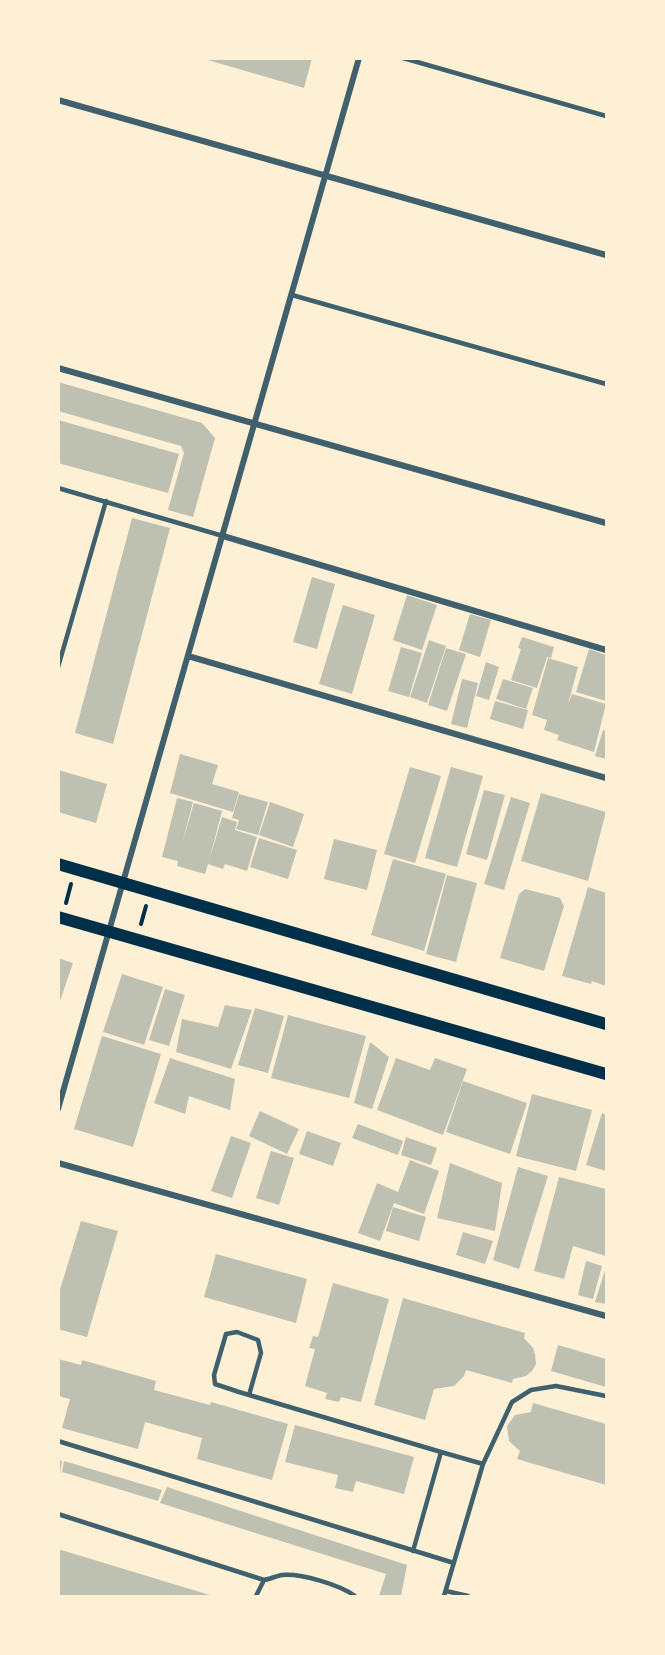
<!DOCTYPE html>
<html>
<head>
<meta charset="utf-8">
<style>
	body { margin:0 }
	#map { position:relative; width:665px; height:1655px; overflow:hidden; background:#fdf0d5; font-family:"Source Serif 4",serif }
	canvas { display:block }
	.frame { position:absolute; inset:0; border:60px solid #fdf0d5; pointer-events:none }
</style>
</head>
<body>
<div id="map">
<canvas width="665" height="1655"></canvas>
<div class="frame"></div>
</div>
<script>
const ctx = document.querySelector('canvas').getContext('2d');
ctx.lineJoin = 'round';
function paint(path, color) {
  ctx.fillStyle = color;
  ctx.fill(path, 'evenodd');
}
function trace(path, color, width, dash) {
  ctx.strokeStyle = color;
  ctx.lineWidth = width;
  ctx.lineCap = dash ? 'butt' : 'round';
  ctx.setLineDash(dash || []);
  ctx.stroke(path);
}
paint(new Path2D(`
	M201,58H312L304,88Z
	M58,382L202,423L215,438L193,517L168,510L184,453L181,446L58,411Z
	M58,420L179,454L168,493L58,463Z
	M132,518L170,528L113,744L75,733Z
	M312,577L335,584L317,649L293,642Z
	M407,595L437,605L422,650L393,640Z
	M343,605L375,615L352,694L319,684Z
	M470,614L491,620L480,657L459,650Z
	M522,637L554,647L551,658L547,657L537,688L511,680L521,649L518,648Z
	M429,640L446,646L427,703L410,697Z
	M401,647L422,653L409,697L388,691Z
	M446,648L466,654L447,711L428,705Z
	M589,649L606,655V701L576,692Z
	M548,658L578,667L568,704L572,694L606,704L594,752L557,740L559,735L544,730L547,720L532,715Z
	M486,662L499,667L489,700L476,696Z
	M462,679L478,683L467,728L451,724Z
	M503,679L533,688L526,709L496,699Z
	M495,701L528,710L523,729L490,719Z
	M603,730L606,731V759L595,756Z
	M180,754L218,765L212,784L239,792L233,812L170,793Z
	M410,767L441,776L415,863L384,854Z
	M451,767L483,776L457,867L425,858Z
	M58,770L107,784L96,823L58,812Z
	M484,790L505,795L487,860L466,854Z
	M541,793L606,812L588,881L521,861Z
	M239,794L268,802L258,835L236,829L239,820L232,818Z
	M511,797L530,803L504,890L484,884Z
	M177,798L193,802L182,844L194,803L222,811L209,861L222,817L237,822L235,830L257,837L247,871L225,864L223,869L208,864L205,874L177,866L178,861L162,857Z
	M270,802L304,814L293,847L259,835Z
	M259,838L297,850L288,879L250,867Z
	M334,839L377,850L367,890L324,879Z
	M393,859L446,874L424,951L371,935Z
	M447,875L477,883L456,962L426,954Z
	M588,887L606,893V986L592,981L591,984L562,976Z
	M525,889L560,898L564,906L544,971L500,958L519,894Z
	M58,958L73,963L59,1004H58Z
	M122,974L163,987L144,1045L103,1032Z
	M165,989L185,995L169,1046L149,1040Z
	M225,1005L252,1010L231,1069L176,1052L182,1019L218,1027Z
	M255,1008L284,1016L268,1073L238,1065Z
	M288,1015L366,1036L349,1098L271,1078Z
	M102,1036L161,1054L133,1147L74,1129Z
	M370,1042L389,1057L372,1109L354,1103Z
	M170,1058L235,1079L230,1110L189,1096L185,1114L154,1103Z
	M396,1058L430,1070L435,1058L467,1069L443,1135L377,1110Z
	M463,1081L527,1103L510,1154L446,1132Z
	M532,1094L592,1110L576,1171L516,1156Z
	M260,1111L299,1129L287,1154L249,1136Z
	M602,1113L606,1115V1171L586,1165Z
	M358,1124L403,1141L398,1155L352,1138Z
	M307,1131L341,1143L333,1166L299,1154Z
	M231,1136L251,1143L232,1198L211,1191Z
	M406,1137L437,1148L431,1165L401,1155Z
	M271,1151L294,1158L279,1205L256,1198Z
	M410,1160L439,1171L424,1214L394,1203L380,1241L358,1233L377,1183L398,1192Z
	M450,1163L502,1183L495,1231L437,1218Z
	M518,1167L548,1176L519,1269L493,1260Z
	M559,1177L606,1189V1256L573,1246L564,1279L534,1271Z
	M393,1207L426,1217L419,1241L386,1231Z
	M81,1221L118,1231L87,1337L58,1329V1296Z
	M463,1232L493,1241L485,1264L456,1255Z
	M216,1254L307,1279L296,1323L204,1297Z
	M586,1261L602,1266L593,1299L578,1295Z
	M606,1267V1304L595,1302Z
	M333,1283L389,1299L361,1402L341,1397L339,1402L325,1399L327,1393L305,1386L315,1349L309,1348L313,1336L318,1337Z
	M403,1298L525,1333L524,1338L533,1348L535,1354L536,1364L532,1371L526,1376L513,1379L512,1383L466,1370L464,1376L454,1386L434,1389L425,1420L374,1405Z
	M558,1345L606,1359V1387L551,1371Z
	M58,1359L81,1365L82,1360L156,1381L154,1390L210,1405L211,1402L288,1424L272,1480L197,1459L202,1438L145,1422L138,1449L62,1428L70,1399L58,1396Z
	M533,1403L606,1424V1485L517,1459L520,1451L509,1441L507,1426L515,1415L531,1412Z
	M295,1425L414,1457L404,1494L356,1481L353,1492L335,1488L338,1475L285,1462Z
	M58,1460L62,1461L60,1474H58Z
	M64,1461L162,1490L158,1501L62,1472Z
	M167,1487L407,1565L401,1596H379L386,1574L160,1503Z
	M58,1549L213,1596H58Z`), '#bec0b2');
trace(new Path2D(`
	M66,903L71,884
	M141,924L146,906`), '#003049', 4);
trace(new Path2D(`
	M403,58L606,116
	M292,295L606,384
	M58,488L223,536
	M58,667L106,501
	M249,1395L261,1353L258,1340L237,1332L226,1334L214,1375L215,1384L239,1392L441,1452
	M58,1441L454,1563
	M58,1514L264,1580
	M413,1551L441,1452L483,1464
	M446,1591L468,1596
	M256,1596L264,1580C270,1579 276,1576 282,1575C301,1573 340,1585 355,1596
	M444,1596L483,1464L512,1402L531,1390L556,1386L606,1396`), '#3f606c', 4.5);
trace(new Path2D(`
	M58,100L606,255
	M58,368L606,523
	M223,536L606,650
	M188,656L606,778
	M58,1109L359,58
	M58,1163L606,1316`), '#3f606c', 6);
trace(new Path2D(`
	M58,864L606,1024
	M58,917L606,1074`), '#003049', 12);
</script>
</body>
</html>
